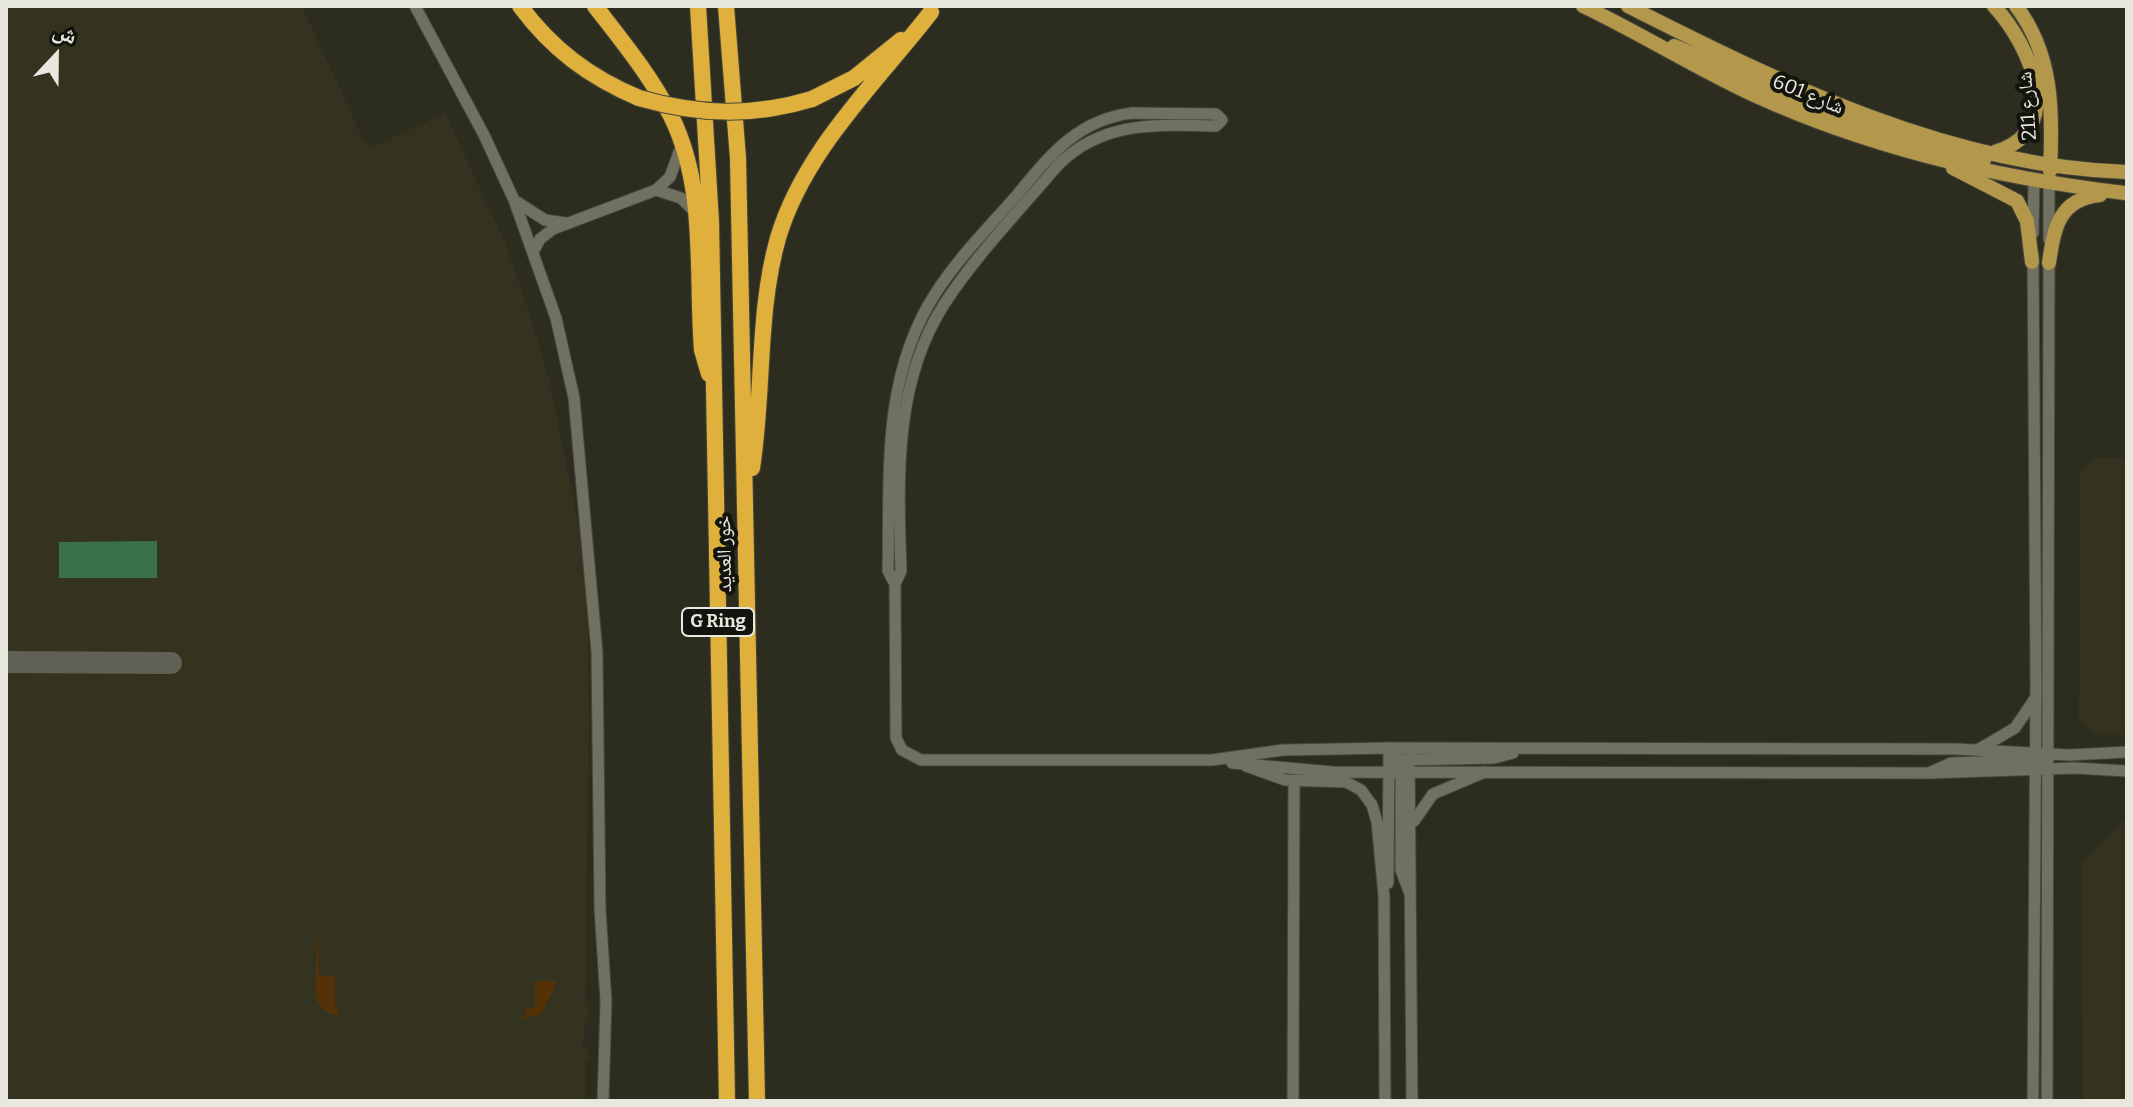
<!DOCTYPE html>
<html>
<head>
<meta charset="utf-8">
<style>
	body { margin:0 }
	#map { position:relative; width:2133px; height:1107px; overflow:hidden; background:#2c2c1f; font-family:Bitter,"Noto Naskh Arabic",serif }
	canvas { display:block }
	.frame { position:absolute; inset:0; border:8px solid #e8e8df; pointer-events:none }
	.north { position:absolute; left:16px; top:16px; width:80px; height:80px; -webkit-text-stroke:6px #14140e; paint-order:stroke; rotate:22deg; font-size:22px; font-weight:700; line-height:32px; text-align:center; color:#e8e8df }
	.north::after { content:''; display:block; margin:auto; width:28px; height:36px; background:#e8e8df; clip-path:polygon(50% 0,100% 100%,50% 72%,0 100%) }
</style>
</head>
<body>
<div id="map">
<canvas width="2133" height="1107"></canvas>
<div class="frame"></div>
<div class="north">ش</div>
</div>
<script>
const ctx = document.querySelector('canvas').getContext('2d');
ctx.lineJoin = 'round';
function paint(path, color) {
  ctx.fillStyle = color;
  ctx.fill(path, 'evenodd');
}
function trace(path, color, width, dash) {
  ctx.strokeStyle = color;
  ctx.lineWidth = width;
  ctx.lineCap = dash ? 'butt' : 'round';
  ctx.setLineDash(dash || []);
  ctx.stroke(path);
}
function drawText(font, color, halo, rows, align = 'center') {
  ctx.font = font + ' Bitter,"Noto Naskh Arabic",serif';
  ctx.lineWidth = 8;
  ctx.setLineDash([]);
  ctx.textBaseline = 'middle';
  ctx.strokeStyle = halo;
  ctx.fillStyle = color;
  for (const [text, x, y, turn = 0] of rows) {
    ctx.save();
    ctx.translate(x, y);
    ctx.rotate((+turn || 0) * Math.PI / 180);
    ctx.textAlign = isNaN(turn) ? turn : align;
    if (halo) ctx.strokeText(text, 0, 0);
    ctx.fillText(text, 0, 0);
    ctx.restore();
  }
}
paint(new Path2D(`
	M6,6H302L364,141L374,146L445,113L506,244L531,318L550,381L580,532L588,621L589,730L585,1006H588L589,1017L585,1018L583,1048L588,1049L589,1059L585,1060V1101H6Z
	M2095,458H2127V735H2095L2079,720L2080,472Z
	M2127,817V1101H2083L2082,863Z`), '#33331f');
paint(new Path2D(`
	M318,923L319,976H335V1005L340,1016C328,1015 318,1007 315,995L320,993L315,992Z
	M535,981H558L541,1014L523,1019L526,1009L535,1008Z`), '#553107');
paint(new Path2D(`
	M157,541V578H59V542Z`), '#3b714a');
trace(new Path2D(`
	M6,662L171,663`), '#606054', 22);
const minor = new Path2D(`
	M415,6L484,135L514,200L556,318L574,398L597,652L600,909L606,1001L603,1101
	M1132,113L1216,114L1222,120L1216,126C1157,125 1103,120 1058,165C1020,210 977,254 945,303C893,382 898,481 901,571L895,584L888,571C890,476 881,378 935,294C958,258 989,227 1017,195C1050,155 1077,120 1132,113Z
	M656,190L681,198L695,212
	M517,202L545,220L566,223
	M2033,233L2034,181
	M2049,240V183
	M534,250L540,239L553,229L656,190L670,177L682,144
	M895,584L896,738L902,750L921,760H1212L1283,750L1389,748L1956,749L2069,755L2127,752
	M1389,748L1397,757L1401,771V870L1410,894
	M1409,748L1412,1101
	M1979,749L2015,728L2036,697
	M1403,760L1494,758L1513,753
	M1232,763L1333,772L1930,773L2075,768L2127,771
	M1246,766L1285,780L1346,782L1361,790L1372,805L1377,822L1384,896L1385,1101
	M1931,772L1951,763L2039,760
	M1414,821L1433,794L1485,772
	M1388,883L1389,748
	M1293,1101L1294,781
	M2033,1101L2036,686L2033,254
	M2047,1101L2049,258`);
const major = new Path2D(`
	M1583,6C1642,34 1697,69 1756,96C1873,149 1997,178 2125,193
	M1628,6C1782,84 1951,167 2127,172
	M1994,6C2030,45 2068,130 1995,152
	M2016,6C2053,54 2053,112 2050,171
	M1674,46L1847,120L1984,160
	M1953,168L2017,201L2027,221L2032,262
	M2049,263C2054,228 2059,199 2100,195`);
const highway = new Path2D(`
	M520,6C552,49 589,77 639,98
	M595,6C622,41 651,76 671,116C707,188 696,273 702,350L709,374
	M698,6L711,222L727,1101
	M726,6L738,158L757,1101
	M812,99L854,78L901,40
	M752,468C764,392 757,312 778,238C804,150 877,82 931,12`);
trace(minor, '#48473c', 13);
trace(major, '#48473c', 16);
trace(highway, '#48473c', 18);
trace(minor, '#707161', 11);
trace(major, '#b3974b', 14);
trace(highway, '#dfb03c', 16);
const highwayBridge = new Path2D(`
	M639,98C698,115 753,117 812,99`);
trace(highwayBridge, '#48473c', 18, []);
trace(highwayBridge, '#dfb03c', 16);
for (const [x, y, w] of [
	[718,622,72]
]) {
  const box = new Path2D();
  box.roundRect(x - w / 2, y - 14, w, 28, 6);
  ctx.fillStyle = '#14140e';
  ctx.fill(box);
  trace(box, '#e8e8df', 2);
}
drawText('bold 18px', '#e8e8df', null, [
	["G Ring",718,622]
]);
drawText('20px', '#e8e8df', '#14140e', [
	["شارع 601",1808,95,22],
	["شارع 211",2028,106,-94],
	["خور العديد",725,554,-91]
]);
</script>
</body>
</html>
